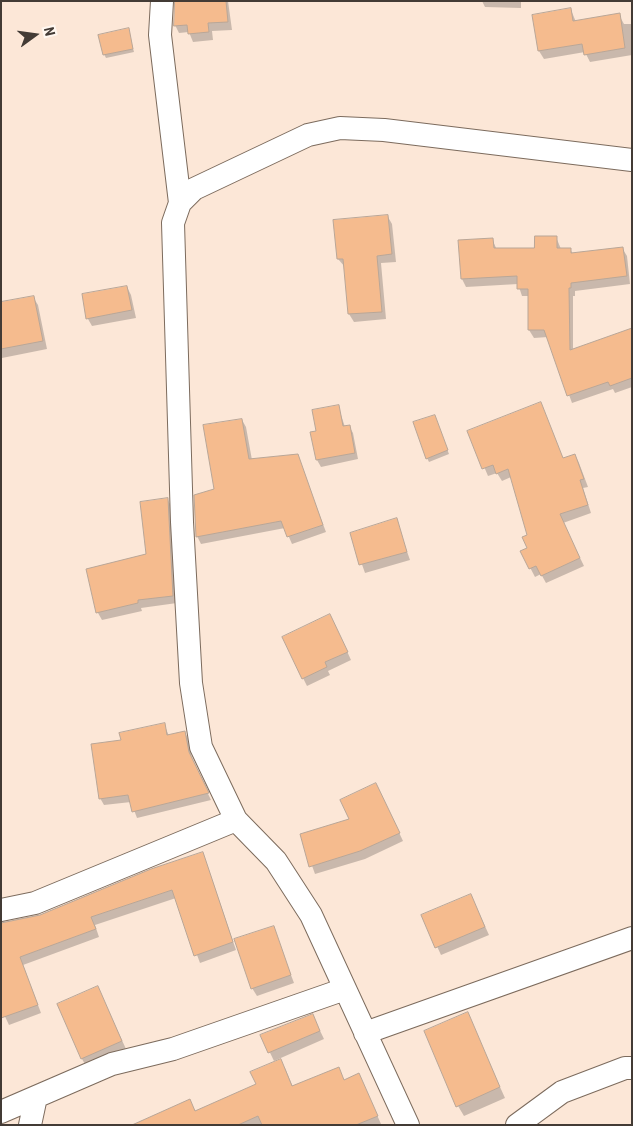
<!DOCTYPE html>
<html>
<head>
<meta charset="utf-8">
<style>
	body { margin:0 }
	#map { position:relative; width:633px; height:1126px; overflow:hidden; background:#fce7d7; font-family:"Roboto Condensed",sans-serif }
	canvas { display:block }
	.frame { position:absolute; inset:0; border:2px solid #433b35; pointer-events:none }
	.north { position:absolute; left:10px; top:10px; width:50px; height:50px; -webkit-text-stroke:4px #fff7f0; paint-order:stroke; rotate:76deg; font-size:14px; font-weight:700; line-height:20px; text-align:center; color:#433b35 }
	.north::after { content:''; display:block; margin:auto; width:18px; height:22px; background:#433b35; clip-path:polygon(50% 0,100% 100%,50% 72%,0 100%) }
</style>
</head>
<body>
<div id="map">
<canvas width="633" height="1126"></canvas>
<div class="frame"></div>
<div class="north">N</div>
</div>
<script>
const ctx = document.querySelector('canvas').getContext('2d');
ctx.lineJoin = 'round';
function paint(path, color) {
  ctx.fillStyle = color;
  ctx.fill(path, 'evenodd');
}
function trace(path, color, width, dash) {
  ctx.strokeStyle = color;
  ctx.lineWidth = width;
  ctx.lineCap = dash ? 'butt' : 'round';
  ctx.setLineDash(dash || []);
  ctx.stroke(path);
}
paint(new Path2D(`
	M175,1H228L232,30L212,31L213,40L193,42L189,32L179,33L175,25Z
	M482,1H521V8L485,7Z
	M571,10L576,22L619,15L624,24H632V55L590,62L585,52L544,59L539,51L534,16Z
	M128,29L134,52L106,58L104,54Z
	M388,217L392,224L396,262L381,263L386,319L354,322L349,314L345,267L338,259Z
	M556,237L561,249H570L573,254L622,248L627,256L630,284L575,291V296H573V350L632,329V387L615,393L613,389L572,403L548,337L534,338L529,330V296H522L518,284L466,287L462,279L492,239L497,250H536Z
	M127,287L131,295L136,318L92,326L88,319Z
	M33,297L38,305L47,349L2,358L1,304Z
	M541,404L563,459L575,455L579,463L588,487L583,488L591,513L563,523L584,566L546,583L541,574L535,577L522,552L529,549L528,536L511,477L502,481L497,473L488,476L469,431Z
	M338,406L345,427L349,426L353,433L358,459L321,467L317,460L311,433L318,432Z
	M242,420L246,427L252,460L297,455L326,532L292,544L285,528L201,544L197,536Z
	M436,420L449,454L429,462L427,458Z
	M168,500L172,508L177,603L141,608L142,611L102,620L98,613L148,555Z
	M396,520L410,560L365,573L351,533Z
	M334,623L351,660L328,671L330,675L307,686L303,678Z
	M164,724L169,736L185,733L189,740L192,761L211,800L137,818L131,802L104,805L100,798L122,742Z
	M380,792L403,841L365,859L315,874L301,835L351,820Z
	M203,853L236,950L200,963L176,898L95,925L99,937L23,965L41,1013L9,1025L1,1008V924L40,916Z
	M471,895L489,935L441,955L423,916Z
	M273,927L294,983L257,996L252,988Z
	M98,988L126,1049L86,1066L82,1059Z
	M467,1014L505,1098L464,1116L458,1106Z
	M313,1016L324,1039L274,1061L262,1036Z
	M285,1068L293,1087L344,1081L359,1074L381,1124L152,1125L189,1100L196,1112L257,1085Z`), '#0003');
const building = new Path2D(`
	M175,1H226L228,22L208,23L209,32L188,34L187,25L174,26Z
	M571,8L573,21L620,13L625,48L584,55L582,44L538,51L532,15Z
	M129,28L133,49L103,55L98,35Z
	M388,215L392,254L377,256L382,312L348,314L343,259H337L333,220Z
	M535,236H557V248H571V253L623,247L627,276L571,283V288H569L570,350L632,328V378L610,386L608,382L567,396L544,330H528V289H517V276L461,279L458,240L493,238L494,248H534Z
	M127,286L132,310L86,319L82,294Z
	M34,296L43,341L1,349V302Z
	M541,402L563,458L575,454L584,479L580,480L588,505L560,514L580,558L541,576L536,566L529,569L520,551L527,548L522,537L527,535L508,469L496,474L493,465L482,469L467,431Z
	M339,405L343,426L350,425L355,453L316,460L310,432L316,431L312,410Z
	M435,415L448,450L426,459L413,422Z
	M242,419L249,459L298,454L323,525L287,537L281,521L196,537L194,495L214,489L203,425Z
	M168,498L173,596L138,600V603L96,613L86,569L146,554L140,502Z
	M397,518L407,552L359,565L350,533Z
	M330,614L348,652L325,662L327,667L302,679L282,637Z
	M165,723L167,735L185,731L189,752L209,793L132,812L128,795L99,799L91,744L121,740L119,733Z
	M376,783L400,833L360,851L309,867L300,834L349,819L340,800Z
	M203,852L233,942L194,956L172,890L91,917L96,929L20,957L38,1005L1,1018V923L40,915L151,869Z
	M471,894L485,927L435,948L421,915Z
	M274,926L291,975L251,989L234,939Z
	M98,986L122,1041L81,1059L57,1004Z
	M468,1012L500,1087L456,1107L424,1031Z
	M313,1014L320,1031L268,1053L260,1035Z
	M281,1059L292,1086L339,1067L344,1080L359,1073L378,1116L356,1125H262L258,1116L238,1125H132L190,1099L195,1111L256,1084L250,1072Z`);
paint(building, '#f5bb8e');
trace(building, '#b9a697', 1);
const minor = new Path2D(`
	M162,1L160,35L180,203
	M1,910L35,903L236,820
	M365,1033L632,938
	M1,1112L112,1064L173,1049L345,989
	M30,1125L36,1097
	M408,1125L311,915L276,861L236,820L201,747L191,683L182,522L173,223L180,203L194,189L308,135L340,128L384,130L632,160
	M517,1125L562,1092L625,1068H632`);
trace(minor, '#7c6b5d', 24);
trace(minor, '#fff', 22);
</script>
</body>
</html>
